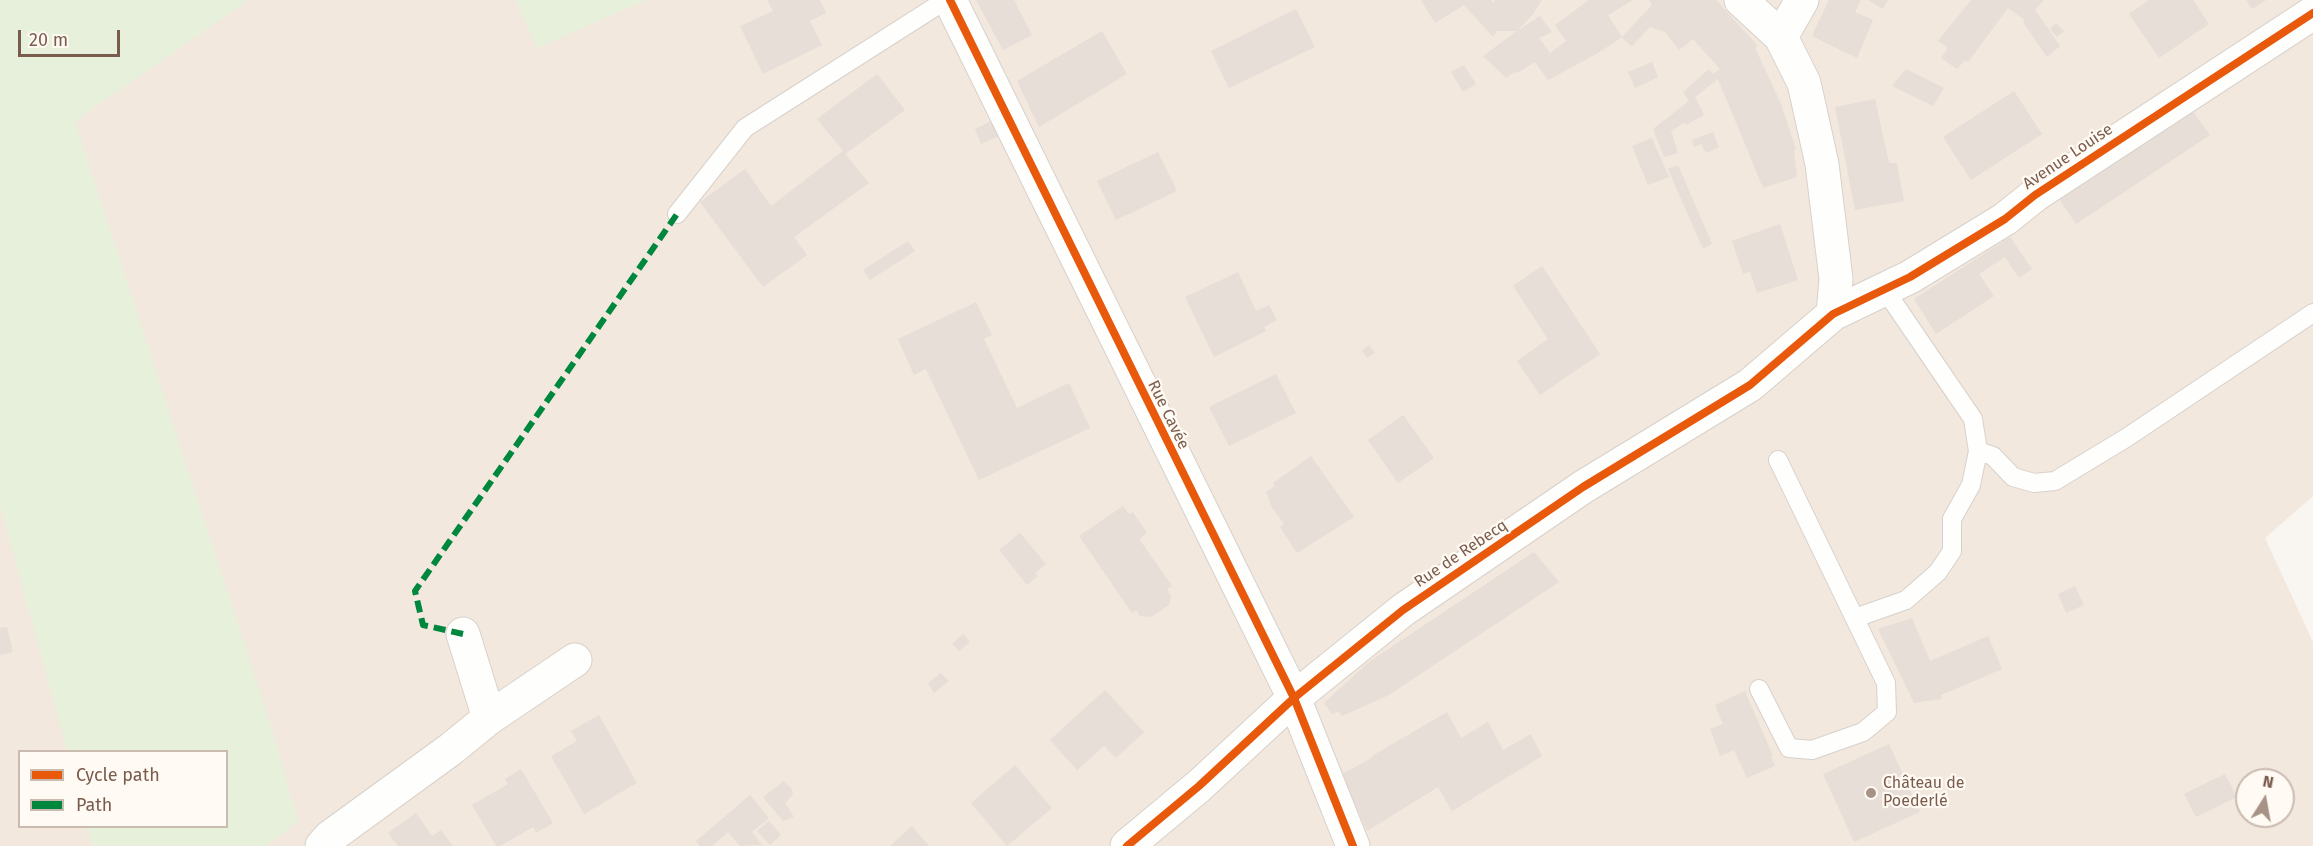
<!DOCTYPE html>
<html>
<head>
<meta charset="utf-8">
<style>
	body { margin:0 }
	#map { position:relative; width:2313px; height:846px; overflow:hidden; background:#f9f5f0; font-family:"Fira Sans",sans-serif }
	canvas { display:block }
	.legend { position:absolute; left:18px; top:750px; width:210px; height:78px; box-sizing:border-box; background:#fffaf3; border:2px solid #cabbb1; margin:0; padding:8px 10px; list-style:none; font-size:18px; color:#7a5c4d }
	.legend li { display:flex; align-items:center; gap:12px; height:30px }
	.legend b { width:30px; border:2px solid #cabbb1 }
	.north { position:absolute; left:2235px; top:768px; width:60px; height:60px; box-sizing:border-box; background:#fffaf3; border:2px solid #cabbb1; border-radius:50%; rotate:11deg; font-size:16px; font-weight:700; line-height:24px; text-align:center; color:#7a5c4d }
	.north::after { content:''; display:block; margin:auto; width:21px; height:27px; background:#a69286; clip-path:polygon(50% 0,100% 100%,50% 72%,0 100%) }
	.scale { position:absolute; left:18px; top:30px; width:102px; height:27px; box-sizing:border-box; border:3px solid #7a5c4d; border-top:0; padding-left:8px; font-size:18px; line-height:21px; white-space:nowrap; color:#7a5c4d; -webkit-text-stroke:4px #fffaf3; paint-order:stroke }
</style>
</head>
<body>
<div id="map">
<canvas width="2313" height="846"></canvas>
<ul class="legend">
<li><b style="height:8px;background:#e8590c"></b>Cycle path</li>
<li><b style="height:8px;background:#00873e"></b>Path</li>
</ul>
<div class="north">N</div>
<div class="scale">20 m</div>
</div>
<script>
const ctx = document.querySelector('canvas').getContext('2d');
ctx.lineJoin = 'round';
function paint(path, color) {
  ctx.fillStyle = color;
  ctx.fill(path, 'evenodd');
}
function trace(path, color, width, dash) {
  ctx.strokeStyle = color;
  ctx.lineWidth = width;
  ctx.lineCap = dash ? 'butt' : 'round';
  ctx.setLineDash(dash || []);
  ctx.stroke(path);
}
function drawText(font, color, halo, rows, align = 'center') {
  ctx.font = font + ' "Fira Sans",sans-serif';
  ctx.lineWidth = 4.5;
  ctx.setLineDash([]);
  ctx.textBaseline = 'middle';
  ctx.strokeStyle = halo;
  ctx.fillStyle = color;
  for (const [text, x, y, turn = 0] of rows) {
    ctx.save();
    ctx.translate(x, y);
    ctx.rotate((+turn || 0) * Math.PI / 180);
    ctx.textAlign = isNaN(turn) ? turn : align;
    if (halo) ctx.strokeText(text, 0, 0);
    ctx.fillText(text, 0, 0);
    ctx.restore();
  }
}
paint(new Path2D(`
	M0,0H2313V496L2265,538L2313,642V846H0ZM20,752H226V826H20ZM2247,780H2283V816H2247Z`), '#f2e8de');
paint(new Path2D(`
	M0,0H249L75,121L272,729L298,822L266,846H92L87,827L226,826V752L67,751L0,505Z
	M515,0H646L537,48Z`), '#e7f0db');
paint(new Path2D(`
	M767,0H820L826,13L810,21L822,45L763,74L740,26L773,11Z
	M976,0H1014L1032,35L1003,50Z
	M1421,0H1491L1493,3L1495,0H1542L1533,14L1517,31L1540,16L1552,32L1539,38L1550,53L1566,41L1555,25L1589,0H1633L1608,15L1622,37L1598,53L1548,80L1535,62L1517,73L1516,71L1506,78L1483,56L1517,31H1497L1493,37L1464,5L1435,23Z
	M1649,0H1716L1758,46L1755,48L1781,104L1796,149L1794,150L1797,177L1763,188L1718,79L1695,97L1704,115L1686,125L1684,123L1671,131L1678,153L1664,157L1653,129L1689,101L1683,92L1709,69L1713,74L1720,69L1693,39L1679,50L1665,32L1650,27L1632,46L1623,39L1622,37L1652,5Z
	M1829,0H1861L1855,12L1873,20L1857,58L1812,36Z
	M1868,0H1888L1883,9Z
	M1971,0H2044L2035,10L2060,46L2047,57L2023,22L2025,20L2008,8L1968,62L1965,60L1957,69L1941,58L1948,48L1938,41Z
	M2149,0H2193L2209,24L2159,58L2129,14Z
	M2246,0H2266L2252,9Z
	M1296,9L1315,47L1229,88L1211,51Z
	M2056,23L2064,31L2057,37L2050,29Z
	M1102,31L1127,74L1039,127L1017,81Z
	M1652,62L1658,77L1635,88L1628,72Z
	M1464,65L1476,84L1463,92L1451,72Z
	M1906,69L1944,88L1933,106L1892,86Z
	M877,74L905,110L845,154L869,183L794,237L807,255L763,287L700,202L745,169L771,206L843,151L817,119Z
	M2014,91L2042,134L1971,180L1943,137Z
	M1875,99L1889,163H1897L1904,201L1855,210L1835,107Z
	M2193,112L2210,135L2076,224L2060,200Z
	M995,119L1003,134L981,144L975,129Z
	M1713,132L1719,147L1706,153L1701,144L1694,147L1692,140Z
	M1652,138L1669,177L1648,185L1632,146Z
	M1158,152L1177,191L1116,220L1097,181Z
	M1678,165L1712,244L1703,249L1668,169Z
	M1780,224L1798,280L1757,293L1750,271L1743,274L1732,241Z
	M2010,237L2032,269L2019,278L2005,257L1979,274L1994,296L1936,334L1914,299Z
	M908,241L915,251L870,280L863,270Z
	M1542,266L1600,354L1540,395L1517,361L1548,339L1513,286Z
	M1238,272L1256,311L1269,305L1277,320L1264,327L1266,331L1214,357L1185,297Z
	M976,302L992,335L984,339L1017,408L1069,383L1090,428L979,480L926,369L914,375L898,339Z
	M1369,345L1375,353L1367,358L1362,350Z
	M1276,374L1296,413L1229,446L1209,407Z
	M1403,415L1434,458L1398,483L1368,440Z
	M1311,456L1354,517L1297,553L1280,527L1284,524L1271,506L1266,492L1275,486L1273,483Z
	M1123,506L1129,514L1133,512L1147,533L1139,539L1172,586L1167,589L1171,596L1169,605L1151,617L1140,616L1136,610L1132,613L1079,536Z
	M1020,533L1046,564L1035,573L1038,576L1027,585L999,550Z
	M1534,552L1559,582L1389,695L1342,716L1338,711L1332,714L1324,703L1369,662Z
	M2075,586L2084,605L2066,613L2058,594Z
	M1912,618L1930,661L1988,636L2002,669L1941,695V699L1914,703L1878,629Z
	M7,627L13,652L0,655V628Z
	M963,634L970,642L959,651L952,644Z
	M941,673L949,681L934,693L928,683Z
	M1105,690L1144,732L1116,758L1104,746L1077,770L1050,740Z
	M1745,691L1773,756L1771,757L1775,766L1747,778L1734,750L1720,756L1710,729L1723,724L1715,705Z
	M1447,712L1461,738L1488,722L1503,750L1531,734L1542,756L1452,811L1438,787L1367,831L1342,774L1372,758V756Z
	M599,715L637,783L584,814L551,756L577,741L571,731Z
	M1889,744L1920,812L1854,842L1823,774Z
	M1015,765L1052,808L1007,846L971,803Z
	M521,769L553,823L536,833L533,827L500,846H496L472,805L508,784L505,779Z
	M2225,774L2237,797L2196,817L2184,794Z
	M784,781L791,788L793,794L785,803L794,817L783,821L763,797Z
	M750,795L769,818L752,832L762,845L740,846L728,832L712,846H700L696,841Z
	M416,813L432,836L441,830L453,846H398L388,833Z
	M769,821L781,835L770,845L757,831Z
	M912,826L929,846H890Z`), '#e6ded7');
const service = new Path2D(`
	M677,214L745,128L946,0
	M1978,451L1993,456L2013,477L2034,483L2055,481L2126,438L2313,313
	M1855,618L1906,600L1938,572L1952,551V519L1971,485L1978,451L1973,419L1885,290
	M1759,689L1789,748L1812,750L1863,732L1887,712L1886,683L1778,460`);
const minor = new Path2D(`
	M950,0L1294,698L1353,846
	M1741,0L1781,37L1804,83L1822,164L1836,279L1833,314
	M1781,37L1802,0
	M463,634L489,718
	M322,846L330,837L451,749L489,718L575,660
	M1127,846L1199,786L1294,698L1403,610L1583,487L1750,385L1833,314L1910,277L2005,219L2035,195L2313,13`);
trace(service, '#d7d1cb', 20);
trace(minor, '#d7d1cb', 35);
trace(service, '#fefefd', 18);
trace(minor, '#fefefd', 33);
trace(new Path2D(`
	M463,634L423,625L415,591L677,214`), '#00873e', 6, [12, 6]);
trace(new Path2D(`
	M950,0L1294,698L1353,846
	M1127,846L1199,786L1294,698L1403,610L1583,487L1750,385L1833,314L1910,277L2005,219L2035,195L2313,13`), '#e8590c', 8);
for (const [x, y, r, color] of [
	[1871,793,6,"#a69286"]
]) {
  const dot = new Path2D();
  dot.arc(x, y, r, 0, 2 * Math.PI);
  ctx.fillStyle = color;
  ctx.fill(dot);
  trace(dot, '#fffaf3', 2);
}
drawText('16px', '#7a5c4d', '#fffaf3', [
	["Avenue Louise",2068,157,-34],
	["Rue Cavée",1168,415,64],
	["Rue de Rebecq",1461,554,-34]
]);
drawText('16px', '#7a5c4d', '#fffaf3', [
	["Château de",1883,784],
	["Poederlé",1883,802]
], 'left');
</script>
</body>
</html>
